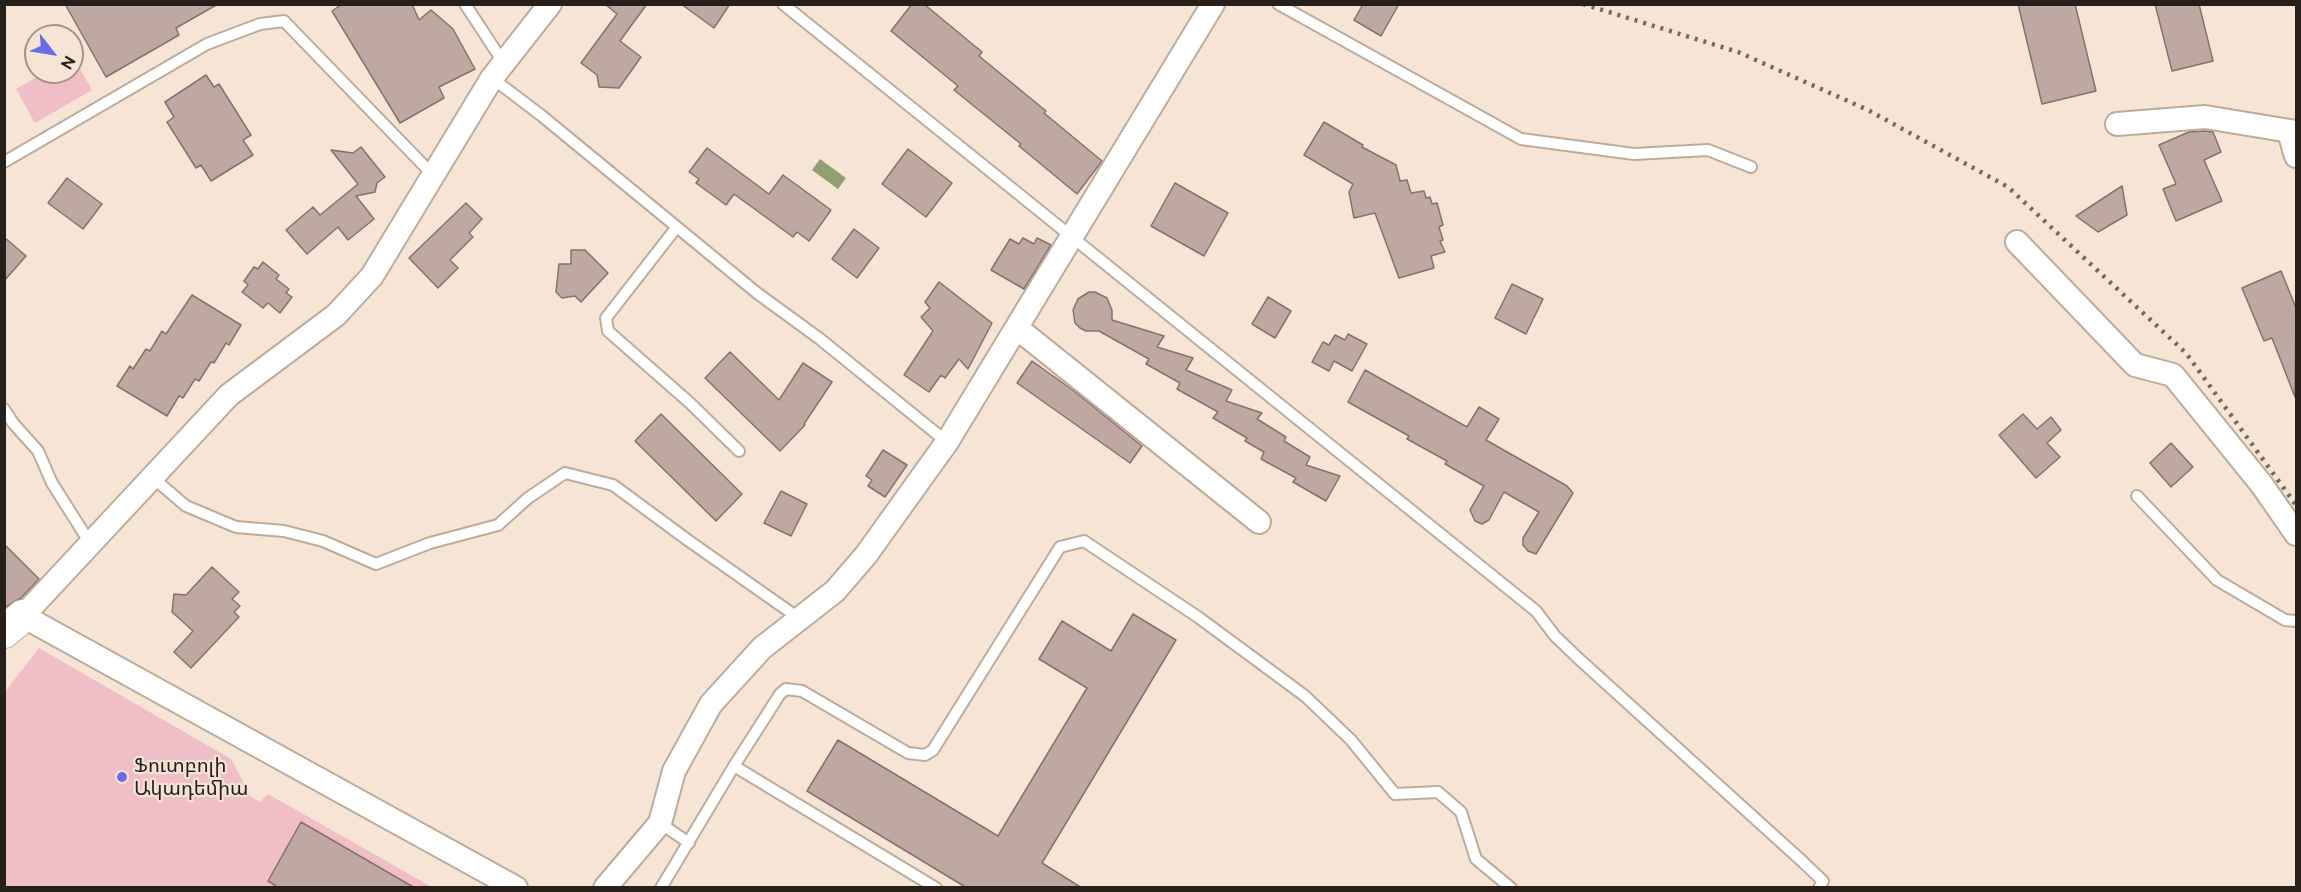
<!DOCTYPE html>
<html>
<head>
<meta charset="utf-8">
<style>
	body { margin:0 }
	#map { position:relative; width:2301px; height:892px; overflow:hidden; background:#f6e4d4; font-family:Raleway,sans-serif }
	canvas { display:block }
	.frame { position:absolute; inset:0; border:6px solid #261f1a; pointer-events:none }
	.north { position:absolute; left:24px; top:24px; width:60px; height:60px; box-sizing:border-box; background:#f6e4d4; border:2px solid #a3958a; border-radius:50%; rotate:121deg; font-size:16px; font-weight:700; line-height:24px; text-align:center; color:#261f1a }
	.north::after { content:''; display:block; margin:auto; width:21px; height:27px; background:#696ce6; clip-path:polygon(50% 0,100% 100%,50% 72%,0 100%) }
</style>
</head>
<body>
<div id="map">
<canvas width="2301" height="892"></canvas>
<div class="frame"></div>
<div class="north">N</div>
</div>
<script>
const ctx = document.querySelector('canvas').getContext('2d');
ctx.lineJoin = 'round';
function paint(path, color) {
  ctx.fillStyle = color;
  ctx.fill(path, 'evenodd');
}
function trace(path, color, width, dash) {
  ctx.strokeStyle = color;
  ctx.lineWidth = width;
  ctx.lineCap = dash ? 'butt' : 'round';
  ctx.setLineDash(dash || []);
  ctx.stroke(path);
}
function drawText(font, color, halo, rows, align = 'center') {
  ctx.font = font + ' Raleway,"Noto Sans Armenian",sans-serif';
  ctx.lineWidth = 4.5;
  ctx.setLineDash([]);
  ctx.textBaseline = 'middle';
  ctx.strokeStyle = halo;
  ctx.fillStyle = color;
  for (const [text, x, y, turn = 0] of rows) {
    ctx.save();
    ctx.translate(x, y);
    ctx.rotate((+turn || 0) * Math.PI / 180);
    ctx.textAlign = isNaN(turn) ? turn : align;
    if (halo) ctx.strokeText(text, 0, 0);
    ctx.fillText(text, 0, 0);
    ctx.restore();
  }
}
paint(new Path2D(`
	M73,56L92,90L35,123L16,89L45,72H72Z
	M39,648L231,759L251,797L260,802L268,794L432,887H5L4,693Z`), '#f0bec7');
paint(new Path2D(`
	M820,159L846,178L838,189L812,170Z`), '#919f72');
const building = new Path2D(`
	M65,4H218L176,28L179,35L106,77Z
	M342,4H412L419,20L431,10L453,29L475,69L439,87L444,98L400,123L332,11Z
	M605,4H647L620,41L641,57L619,88L599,87L597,75L581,63L617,14Z
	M681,4H730L714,28Z
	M912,4H924L982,52L979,56L1046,111L1044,113L1102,161L1077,194L1019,146L1021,144L954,90L958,86L891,31Z
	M1363,4H1399L1381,36L1354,20Z
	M2018,4H2075L2096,91L2042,104Z
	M2155,4H2199L2213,61L2172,71Z
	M206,75L214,87L219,84L251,135L243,140L253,155L211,181L201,165L196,168L167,122L174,117L165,102Z
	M1324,122L1363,145L1362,147L1396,165L1400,181L1407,180L1411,193L1424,191L1426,198L1430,197L1432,204L1437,203L1443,225L1439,227L1443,240L1440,241L1445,252L1431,256L1434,268L1399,278L1375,213L1354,218L1349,192L1353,184L1304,155Z
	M2204,131L2213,132L2221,152L2204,160L2222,201L2176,221L2163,189L2176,184L2159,145L2189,132Z
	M361,147L385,177L377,183L375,192L356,196L374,219L348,240L338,227L307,254L286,230L313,207L320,215L358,184L331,150L353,153Z
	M707,148L769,194L783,175L831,210L809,241L797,232L793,237L734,194L726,205L696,183L699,179L689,172Z
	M908,149L952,183L926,217L882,184Z
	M67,178L102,204L83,229L48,203Z
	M1175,183L1228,213L1204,256L1151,226Z
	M2122,186L2127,215L2098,232L2076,216Z
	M466,203L482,219L469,233L473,237L450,260L458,268L438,288L409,258Z
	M854,229L879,248L857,278L832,259Z
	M4,237L26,256L4,281Z
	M1023,238L1034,244L1037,238L1051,245L1024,289L991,270L1010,239L1019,244Z
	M571,250H585L608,273L581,302L575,296L562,298L556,292L559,264H571Z
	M263,262L279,275L276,279L289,289L286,293L292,297L280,313L268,303L263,308L242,292L248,285L244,281L254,267L258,269Z
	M2281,271L2296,308L2295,397L2272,338L2264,341L2242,288Z
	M939,282L992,323L968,369L959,359L945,378L941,375L929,392L904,375L933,331L921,317L930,308L925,302Z
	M1512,284L1543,299L1526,334L1495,318Z
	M1089,292H1095L1107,298L1112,310V320L1164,336L1157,347L1193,358L1186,370L1232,390L1226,401L1262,413L1257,419L1286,437L1284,441L1310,457L1306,465L1340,476L1326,501L1293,482L1296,478L1261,459L1264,452L1245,441L1247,438L1213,418L1218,412L1177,389L1180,383L1146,364L1149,359L1099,331H1086L1080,328L1075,323L1073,310L1078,299Z
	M192,295L241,325L229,345L226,343L214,363L211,362L199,381L195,379L183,398L179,396L167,416L117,386L130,366L133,369L146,349L150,351L162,331L166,334Z
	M1268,297L1291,311L1275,338L1252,324Z
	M1348,334L1367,344L1352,371L1334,361L1329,371L1312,362L1323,342L1329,345L1335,335L1345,340Z
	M730,352L779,400L803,363L832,382L804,424L805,425L780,451L705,378Z
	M1032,361L1074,391L1142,446L1130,463L1017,383Z
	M1365,370L1467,427L1479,407L1499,419L1486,440L1567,486L1573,493L1536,554L1528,551L1523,545V538L1539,512L1504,492L1489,520L1482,524L1475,521L1470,510L1484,486L1445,464L1447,461L1407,439L1409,436L1348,402Z
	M661,414L742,494L716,521L635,441Z
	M2023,414L2037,429L2051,417L2061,430L2047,443L2060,457L2036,478L1999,435Z
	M2171,443L2193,467L2171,487L2150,463Z
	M883,450L907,465L885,497L868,486L872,480L866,476Z
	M781,491L807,504L791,536L764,523Z
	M4,544L39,579L21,598L4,608Z
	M212,567L239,592L232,599L240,606L234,612L239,617L191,668L174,652L193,631L172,612L174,594L186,595Z
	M1133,614L1176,640L1042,863L1082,888H967L807,791L838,740L998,836L1087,688L1039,659L1062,621L1111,651Z
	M301,822L415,888H279L268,881Z`);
paint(building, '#c0a8a2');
trace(building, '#87716b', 1.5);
const lane = new Path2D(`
	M465,4L503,62
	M783,4L1536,611L1555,636L1579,659L1803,862L1823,881L1819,888
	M1278,4L1521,139L1634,154L1708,150L1751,167
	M492,78L542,116L757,293L820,339L947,442
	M4,162L207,44L260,24L284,21L433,175
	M676,228L606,318L608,331L690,403L739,451
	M4,409L13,423L38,451L52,483L90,543
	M152,477L186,506L236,527L284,531L323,541L376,564L430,543L498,525L528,498L565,473L613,485L689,541L800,619
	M2137,496L2217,580L2285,620L2296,621
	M734,766L780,694L786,689L802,691L908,753L925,755L933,750L1060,547L1084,541L1198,617L1305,696L1351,740L1395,794L1438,792L1461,812L1476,859L1511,888
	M660,823L689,843
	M661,888L734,766L936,888`);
const street = new Path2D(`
	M2117,124L2205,117L2296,132
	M2289,132L2296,156
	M2017,242L2135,365L2173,375L2262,485L2296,534
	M1017,328L1259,522
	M516,888L23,616L229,395L336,315L372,276L492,78L550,4
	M605,888L660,823L674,771L711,704L762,648L835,591L866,555L947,442L1213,4`);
const secondary = new Path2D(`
	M4,632L23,616`);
trace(lane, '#bdac9c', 14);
trace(street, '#bdac9c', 26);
trace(secondary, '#bdac9c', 34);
trace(lane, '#fff', 10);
trace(street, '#fff', 22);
trace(secondary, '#fff', 32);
trace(new Path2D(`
	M1583,4L1738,52L1868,110L2008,187L2186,353L2296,505`), '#746960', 4.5, [3, 6]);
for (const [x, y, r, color] of [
	[122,777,6,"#696ce6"]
]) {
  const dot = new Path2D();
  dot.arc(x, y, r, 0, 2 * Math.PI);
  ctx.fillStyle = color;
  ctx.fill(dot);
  trace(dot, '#f6e4d4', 2);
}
drawText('20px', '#261f1a', '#f6e4d4', [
	["Ֆուտբոլի",134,766],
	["Ակադեմիա",134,789]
], 'left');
</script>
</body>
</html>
